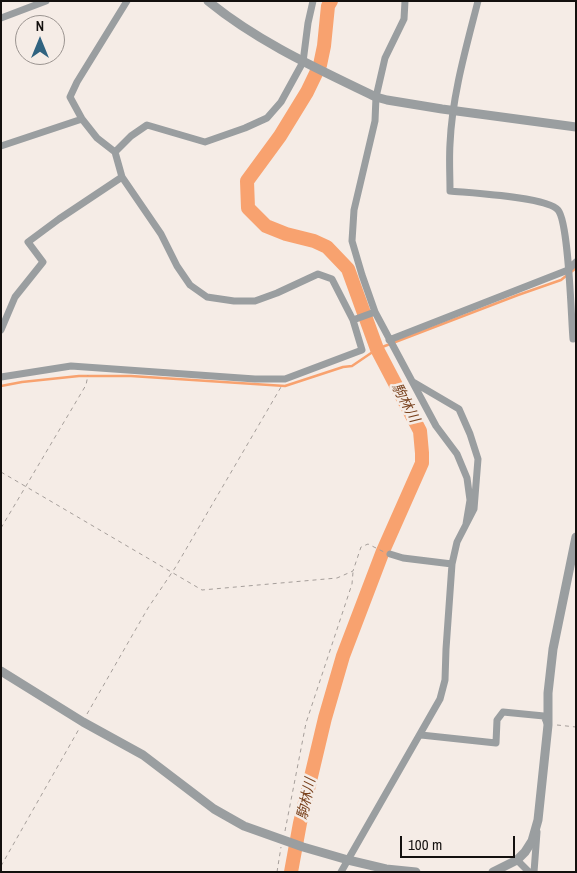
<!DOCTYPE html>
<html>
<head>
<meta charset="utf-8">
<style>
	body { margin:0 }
	#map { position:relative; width:577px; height:873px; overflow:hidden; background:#f5ece6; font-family:"Archivo Narrow",sans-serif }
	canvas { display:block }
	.frame { position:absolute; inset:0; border:2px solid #13100e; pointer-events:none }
	.north { position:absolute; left:15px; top:15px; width:50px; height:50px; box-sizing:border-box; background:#f5ece6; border:1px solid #9b9490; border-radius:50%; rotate:0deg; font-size:14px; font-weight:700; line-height:20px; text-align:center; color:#13100e }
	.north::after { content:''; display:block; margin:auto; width:18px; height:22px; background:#306380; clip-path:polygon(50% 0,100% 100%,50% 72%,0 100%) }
	.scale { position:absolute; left:400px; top:836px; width:115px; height:22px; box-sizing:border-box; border:2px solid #13100e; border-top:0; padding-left:6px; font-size:15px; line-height:18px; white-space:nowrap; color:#13100e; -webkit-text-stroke:4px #f5ece6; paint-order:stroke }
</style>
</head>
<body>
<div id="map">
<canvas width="577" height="873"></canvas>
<div class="frame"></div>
<div class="north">N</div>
<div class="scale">100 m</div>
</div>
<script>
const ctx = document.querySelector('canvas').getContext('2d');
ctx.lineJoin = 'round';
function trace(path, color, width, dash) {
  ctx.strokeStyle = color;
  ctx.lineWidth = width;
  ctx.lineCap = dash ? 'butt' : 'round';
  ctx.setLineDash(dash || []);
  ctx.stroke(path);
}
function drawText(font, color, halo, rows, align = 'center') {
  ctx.font = font + ' "Archivo Narrow","Noto Sans JP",sans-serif';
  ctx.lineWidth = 5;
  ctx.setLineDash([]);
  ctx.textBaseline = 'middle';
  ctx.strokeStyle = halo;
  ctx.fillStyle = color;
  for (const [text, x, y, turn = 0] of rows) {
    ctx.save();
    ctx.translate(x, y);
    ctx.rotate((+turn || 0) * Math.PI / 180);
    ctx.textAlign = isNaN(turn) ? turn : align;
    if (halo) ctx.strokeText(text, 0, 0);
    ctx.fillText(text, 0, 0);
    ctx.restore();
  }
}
trace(new Path2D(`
	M1,386L22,382L79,376H131L285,386L343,367L352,366L377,349L518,295L561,280L576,268`), '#f8a26f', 2.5);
trace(new Path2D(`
	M291,872L300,823L325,718L343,656L383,551L422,463V453L420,431L377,349L348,269L327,247L314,241L286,234L266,226L248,208L247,181L280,136L307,92L320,65L324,46L328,6L331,1`), '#f8a26f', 14);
trace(new Path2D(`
	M1,472L202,590L337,578L353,571L361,547L368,544L384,552
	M1,528L86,385L88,375
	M87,714L148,608L175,568L281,387
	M557,725L576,727
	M285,831L306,723L352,584L353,572
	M1,866L79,729
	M277,872L281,847`), '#a59e9a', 1, [4, 4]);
trace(new Path2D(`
	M405,1L404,19L385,58L376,97L375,121L354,210L352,241L362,275L375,312L436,426L457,454L467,478L470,500L466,524
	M478,1C466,48 452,96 450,144C449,160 450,175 450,191C470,193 547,197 558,210C569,223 571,317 573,339
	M1,18L46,1
	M1,146L82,119
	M115,152L131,136L147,125L205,142L245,128L267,118L281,102L303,62L308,23L313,1
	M353,320L375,312
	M1,330L15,297L43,262L28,242L59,219L122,177
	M389,340L568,270L576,262
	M1,377L71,366L255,379H285L362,350L353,320L332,279L318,274L277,293L255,301H234L207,297L190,285L177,266L161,234L122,177L115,152L97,138L82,119L70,97L77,82L127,1
	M390,554L403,558L452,564
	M421,735L496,743L497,720L503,712L544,716L547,723
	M517,860L529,872
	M341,872L440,699L445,680L446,649L452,564L457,542L474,509L478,459L470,434L459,409L413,382
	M534,872L537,832`), '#9a9ea0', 7);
trace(new Path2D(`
	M208,1C258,42 318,69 376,97L387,100L442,109L576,127
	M1,671L83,722L143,755L214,809L244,826L303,847L348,860L386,869L416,872
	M493,872L517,860L525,852L532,841L538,820L548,725V693L553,649L576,537`), '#9a9ea0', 9);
drawText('italic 14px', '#79421e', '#f5ece6', [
	["駒林川",405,403,62],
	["駒林川",307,799,-78]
]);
</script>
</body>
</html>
